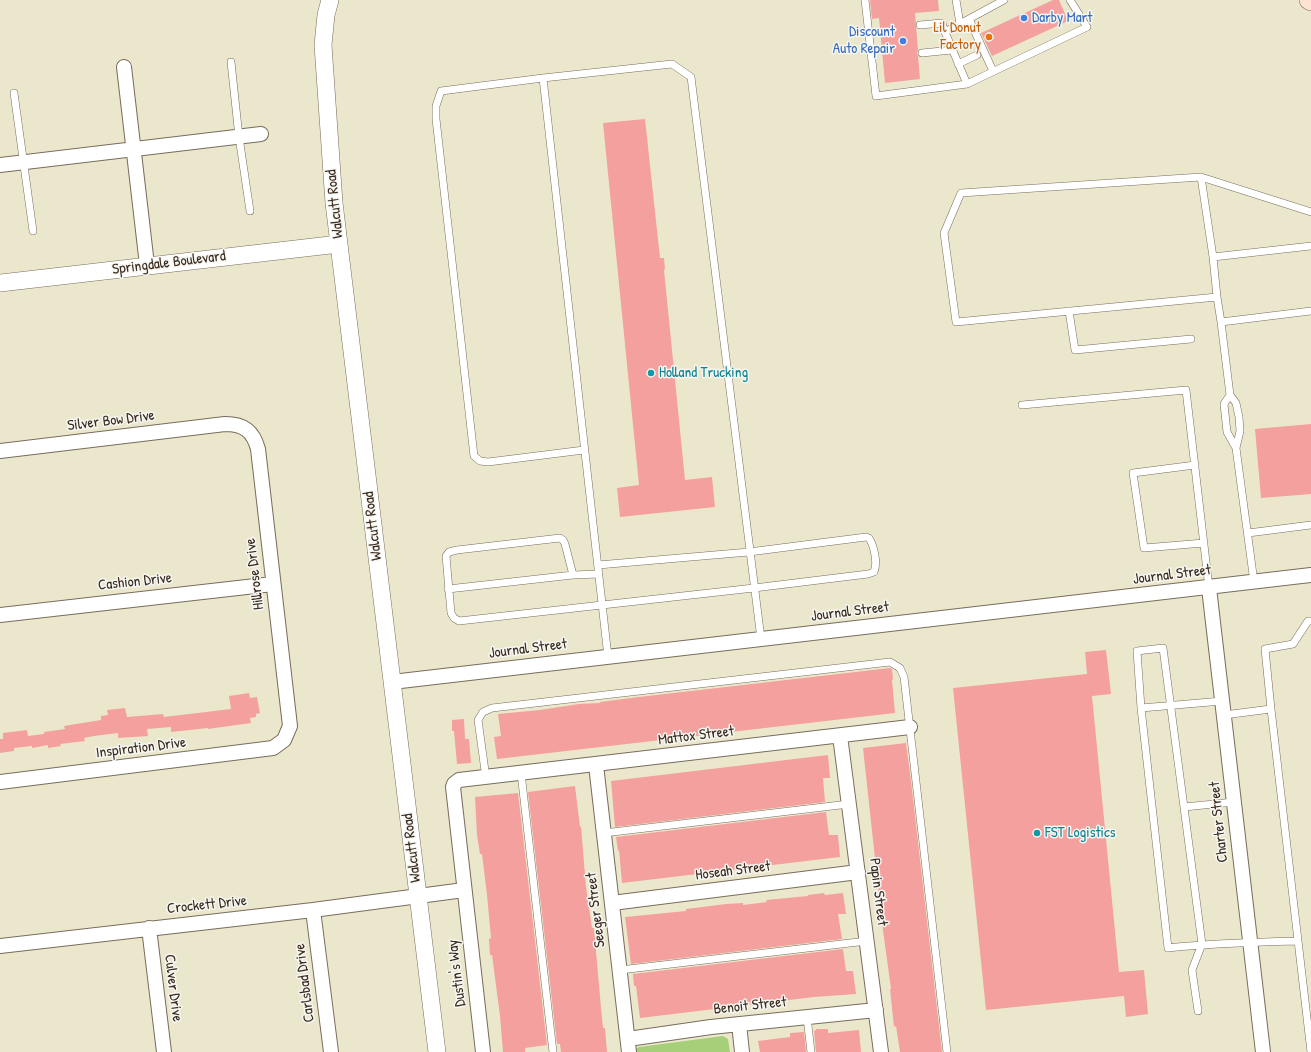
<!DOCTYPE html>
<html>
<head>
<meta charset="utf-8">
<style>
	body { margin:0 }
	canvas { display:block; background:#ebe7cd }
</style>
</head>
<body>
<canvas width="1311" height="1052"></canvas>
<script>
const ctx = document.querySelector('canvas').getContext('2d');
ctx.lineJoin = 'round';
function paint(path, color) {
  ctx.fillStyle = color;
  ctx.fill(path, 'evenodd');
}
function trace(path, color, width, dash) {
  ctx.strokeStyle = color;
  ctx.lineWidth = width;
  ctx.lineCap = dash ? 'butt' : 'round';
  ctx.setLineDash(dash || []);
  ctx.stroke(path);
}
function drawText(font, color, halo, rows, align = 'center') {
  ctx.font = font + ' "Patrick Hand",sans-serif';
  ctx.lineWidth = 3;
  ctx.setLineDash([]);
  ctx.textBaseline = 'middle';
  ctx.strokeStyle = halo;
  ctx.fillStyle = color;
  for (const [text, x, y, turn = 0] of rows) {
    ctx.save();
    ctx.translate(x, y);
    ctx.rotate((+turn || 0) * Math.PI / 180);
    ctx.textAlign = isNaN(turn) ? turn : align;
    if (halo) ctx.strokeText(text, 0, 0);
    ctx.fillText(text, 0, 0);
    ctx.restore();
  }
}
paint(new Path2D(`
	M723,1036L728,1039L730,1052H634L635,1049L639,1047Z`), '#a6cf7a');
paint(new Path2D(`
	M870,0H938L939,11L915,13L918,50L917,53L918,56L920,79L885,83L879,18L872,19Z
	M1053,0H1059L1068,21L992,56L981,33Z
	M645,119L660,258H664L665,269L664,270L685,480L712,477L715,507L620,517L617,488L639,485L603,123Z
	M1311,424V494L1261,498L1255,429Z
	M1106,650L1111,694L1092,696L1119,972L1144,970L1148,1014L1126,1017L1124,996L986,1010L953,688L1087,674L1085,652Z
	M890,668L892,669L893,679L892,680L895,713L497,759L494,737L501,736L498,714L540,710L579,704L600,703V702L639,697Z
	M249,693L250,698L257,697L260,713L256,714V717L250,718L251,723L208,729V728L171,732V727L147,729L148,736L118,738V733L94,736L84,738L85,741L60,744L61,746L48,748V745L32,748V746L14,748V751L0,753V739H3V733L27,730L28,736L44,734V732L65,729L64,726L101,720V716L108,715L107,710L125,708L127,717L163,714L164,717L231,709L229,696Z
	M464,719L465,739H469L471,763L457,764L454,731H452V720Z
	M906,743L911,781L942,1052H900L896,1026L894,1027L890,989H891L882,923L863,748Z
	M828,755L830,778H823L825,802L615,827L611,781Z
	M575,786L580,827L581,826L586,887L592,928H594L601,1008L603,1028H605L607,1052H561L560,1044H557L528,792Z
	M518,793L547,1045L525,1048V1052H503L500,1016L492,955H490L489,939L491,938L487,895L482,854H480L477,835L475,797Z
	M826,812L829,835H838L840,857L622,883L619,850L618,851L616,837Z
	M824,893L825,895L843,893L846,914H838L842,939L631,964L625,917L686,911V909L726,904L743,903V905L767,902L766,900L808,896V895Z
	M843,949L846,971H853L856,994L814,997L640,1018L636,986H634L633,974Z
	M816,1029H828V1033L859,1030L861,1052H816L814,1031L816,1030Z
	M804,1032L806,1052H760L758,1041L790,1037V1033Z`), '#f4a09e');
const service = new Path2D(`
	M865,0L876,96L967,84L945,32L1004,0
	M956,0L960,24
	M969,19L993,71
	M920,25L942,23L945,32
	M922,53L952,50
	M231,62L239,137L250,211
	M958,64L977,55
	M543,78L672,64L691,77L761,639
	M967,84L1087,27L1070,0
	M14,93L33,231
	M1201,177L961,193L944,233L956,322L1217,297
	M1213,257L1311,246
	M1069,311L1075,350L1191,339
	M1221,322L1311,311
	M1230,395L1221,322L1217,297L1213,257L1201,177L1311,212
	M1022,405L1186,390L1209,588
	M1236,448L1240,431L1239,417L1236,403L1230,395L1224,404L1227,432L1236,448L1254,582
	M584,450L488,462L480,461L474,456L436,119V106L441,91L543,78L608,657
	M1195,465L1133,473L1144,548L1204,543
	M1248,533L1311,525
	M598,565L749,552L866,537L869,538C874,546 878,563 874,572L868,574L754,588L459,621L454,618L451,613L446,556L449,552L457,550L560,538L563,540L565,544L573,575L598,574
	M448,589L573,575
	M1222,701L1141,708L1168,948C1211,943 1254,942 1298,941
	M1141,708L1137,651L1163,648L1202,944L1192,970L1198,1011
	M1271,709L1265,649L1293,644L1308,621H1311
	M1224,715L1271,709L1311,1052
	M521,773L553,1052
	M486,778L478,720L483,712L492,708L890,662L900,668L904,677L947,1052
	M1184,807L1234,802
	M604,833L849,804
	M620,970L867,941
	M807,1017L811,1052`);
const minor = new Path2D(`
	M124,67L147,265
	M0,165L261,134
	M0,451L225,424C244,424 253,431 258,449L290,726L284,740L273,748L0,782
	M1209,588L1263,1052
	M0,615L273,584
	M392,682L1311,575
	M840,736L881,1052
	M596,765L629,1052
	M612,903L858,872
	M313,910L331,1052
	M149,928L164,1052
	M0,946L313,910L464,890
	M739,1024L742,1052
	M628,1039L711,1027L876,1010
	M483,1052L453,787L454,784L459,780L910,727`);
const tertiary = new Path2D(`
	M330,0L326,15L323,45L334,203L437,1052
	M0,283L339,244`);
const secondary = new Path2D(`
	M1309,0L1311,1`);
trace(service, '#796c5b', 8);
trace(minor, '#796c5b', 16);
trace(tertiary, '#796c5b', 18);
trace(secondary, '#796c5b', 20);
trace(service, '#fff', 7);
trace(minor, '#fff', 14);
trace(tertiary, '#fff', 17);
trace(secondary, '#fde3d1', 19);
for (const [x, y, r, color] of [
	[1024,18,4,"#3f7fe0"],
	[989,37,4,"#e8710a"],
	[903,41,4,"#3f7fe0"],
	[651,373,4,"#0f9aa8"],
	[1037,833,4,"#0f9aa8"]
]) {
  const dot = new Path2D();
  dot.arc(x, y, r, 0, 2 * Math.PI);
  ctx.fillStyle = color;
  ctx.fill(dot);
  trace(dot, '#f6f6f2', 1.5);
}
drawText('15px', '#366cbe', '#f6f6f2', [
	["Darby Mart",1032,18],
	["Discount",895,32,"right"],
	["Auto Repair",895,49,"right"]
], 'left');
drawText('15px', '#c56008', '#f6f6f2', [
	["Lil Donut",981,28],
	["Factory",981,45]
], 'right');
drawText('15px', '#3b2a1e', '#f6f6f2', [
	["Walcutt Road",335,204,-96],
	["Springdale Boulevard",169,263,-7],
	["Silver Bow Drive",111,421,-7],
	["Walcutt Road",373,526,-97],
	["Hillrose Drive",255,574,-97],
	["Journal Street",1172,575,-7],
	["Cashion Drive",135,582,-6],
	["Journal Street",850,612,-7],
	["Journal Street",528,649,-7],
	["Mattox Street",696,736,-7],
	["Inspiration Drive",141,748,-7],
	["Charter Street",1219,822,-96],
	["Walcutt Road",412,848,-97],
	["Hoseah Street",733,871,-7],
	["Papin Street",878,892,83],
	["Crockett Drive",207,905,-6],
	["Seeger Street",596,910,-97],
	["Dustin's Way",457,973,-97],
	["Carlsbad Drive",305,983,-97],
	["Culver Drive",173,988,83],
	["Benoit Street",750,1006,-6]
]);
drawText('15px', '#0d838f', '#f6f6f2', [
	["Holland Trucking",659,373],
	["FST Logistics",1045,833]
], 'left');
</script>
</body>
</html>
